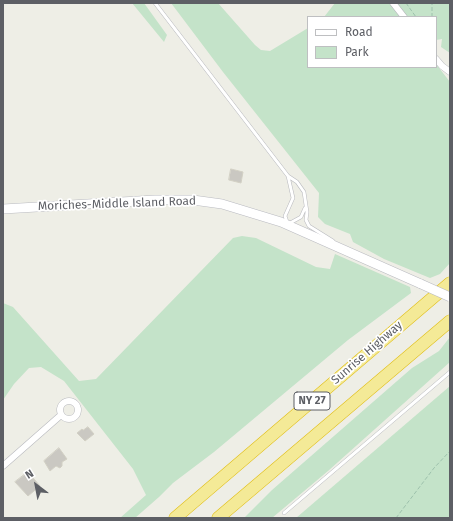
<!DOCTYPE html>
<html>
<head>
<meta charset="utf-8">
<style>
	body { margin:0 }
	#map { position:relative; width:453px; height:521px; overflow:hidden; background:#eeeee6; font-family:"Fira Sans",sans-serif }
	canvas { display:block }
	.frame { position:absolute; inset:0; border:4px solid #5d5f65; pointer-events:none }
	.legend { position:absolute; left:307px; top:16px; width:130px; height:52px; box-sizing:border-box; background:#fff; border:1px solid #bebfc1; margin:0; padding:5px 7px; list-style:none; font-size:12px; color:#5d5f65 }
	.legend li { display:flex; align-items:center; gap:8px; height:20px }
	.legend b { width:20px; border:1px solid #bebfc1 }
	.north { position:absolute; left:16px; top:465px; width:40px; height:40px; -webkit-text-stroke:3px #fff; paint-order:stroke; rotate:328deg; font-size:11px; font-weight:700; line-height:16px; text-align:center; color:#5d5f65 }
	.north::after { content:''; display:block; margin:auto; width:14px; height:18px; background:#5d5f65; clip-path:polygon(50% 0,100% 100%,50% 72%,0 100%) }
</style>
</head>
<body>
<div id="map">
<canvas width="453" height="521"></canvas>
<div class="frame"></div>
<ul class="legend">
<li><b style="height:5px;background:#fff"></b>Road</li>
<li><b style="height:11px;background:#c4e3c9"></b>Park</li>
</ul>
<div class="north">N</div>
</div>
<script>
const ctx = document.querySelector('canvas').getContext('2d');
ctx.lineJoin = 'round';
function paint(path, color) {
  ctx.fillStyle = color;
  ctx.fill(path, 'evenodd');
}
function trace(path, color, width, dash) {
  ctx.strokeStyle = color;
  ctx.lineWidth = width;
  ctx.lineCap = dash ? 'butt' : 'round';
  ctx.setLineDash(dash || []);
  ctx.stroke(path);
}
function drawText(font, color, halo, rows, align = 'center') {
  ctx.font = font + ' "Fira Sans",sans-serif';
  ctx.lineWidth = 3.5;
  ctx.setLineDash([]);
  ctx.textBaseline = 'middle';
  ctx.strokeStyle = halo;
  ctx.fillStyle = color;
  for (const [text, x, y, turn = 0] of rows) {
    ctx.save();
    ctx.translate(x, y);
    ctx.rotate((+turn || 0) * Math.PI / 180);
    ctx.textAlign = isNaN(turn) ? turn : align;
    if (halo) ctx.strokeText(text, 0, 0);
    ctx.fillText(text, 0, 0);
    ctx.restore();
  }
}
paint(new Path2D(`
	M132,3H144L167,35L164,42Z
	M171,3H218L255,45L261,50L270,51L308,28V67H436V64L450,82V263L440,274L430,278L384,259L353,242L350,234L325,224L318,217L319,193L223,72Z
	M335,3H450V53L441,47L442,39L436,40V17H324Z
	M242,236L256,238L316,267L330,269L335,254L410,287L411,293L348,340L214,452L173,483L159,497L135,518H120L146,495L133,469L64,381L41,367L29,368L14,384L3,400V303L13,307L79,381L96,379L233,238Z
	M450,337V362L328,471L272,518H244L272,490L412,368L439,351Z
	M450,386V518H296Z`), '#c4e3c9');
const building = new Path2D(`
	M231,169L243,172L241,183L229,180Z
	M88,427L94,434L85,441L77,433L82,429L83,430Z
	M59,448L67,459L62,462V466L60,468L56,466L50,471L44,461Z
	M28,472L40,486L28,496L15,482Z`);
paint(building, '#cac8c2');
trace(building, '#d2d0c4', 1);
const service = new Path2D(`
	M155,3L288,176L293,198L285,216L287,222
	M288,176L297,182L304,192L307,212L306,220L309,226L333,241
	M290,223L301,217L305,208
	M284,513L450,372`);
const minor = new Path2D(`
	M393,3L404,17
	M436,59L442,66L450,72
	M60 410a9 9 0 1 1 18 0a9 9 0 1 1-18 0Z
	M3,466L61,415`);
const secondary = new Path2D(`
	M3,209L155,200H193L222,204L281,222L421,284`);
const motorway = new Path2D(`
	M175,518L450,283
	M218,518L450,321`);
trace(service, '#b8b9be', 4);
trace(minor, '#b8b9be', 7);
trace(secondary, '#b9bac0', 10);
trace(motorway, '#e0bd14', 13);
trace(new Path2D(`
	M406,3L416,17
	M432,17V3
	M396,518L434,468L450,451`), '#9dc1ac', 1, [4, 2]);
trace(service, '#fff', 3);
trace(minor, '#fff', 6);
trace(secondary, '#fff', 9);
trace(motorway, '#f4ea97', 12);
const secondaryBridge = new Path2D(`
	M421,284L450,297`);
trace(secondaryBridge, '#b9bac0', 10, []);
trace(secondaryBridge, '#fff', 9);
for (const [x, y, w] of [
	[312,401,36]
]) {
  const box = new Path2D();
  box.roundRect(x - w / 2, y - 9, w, 18, 3);
  ctx.fillStyle = '#fff';
  ctx.fill(box);
  trace(box, '#5d5f65', 1);
}
drawText('bold 11px', '#5d5f65', null, [
	["NY 27",312,401]
]);
drawText('12px', '#5d5f65', '#fff', [
	["Moriches-Middle Island Road",117,204,-2],
	["Sunrise Highway",367,353,-41]
]);
</script>
</body>
</html>
